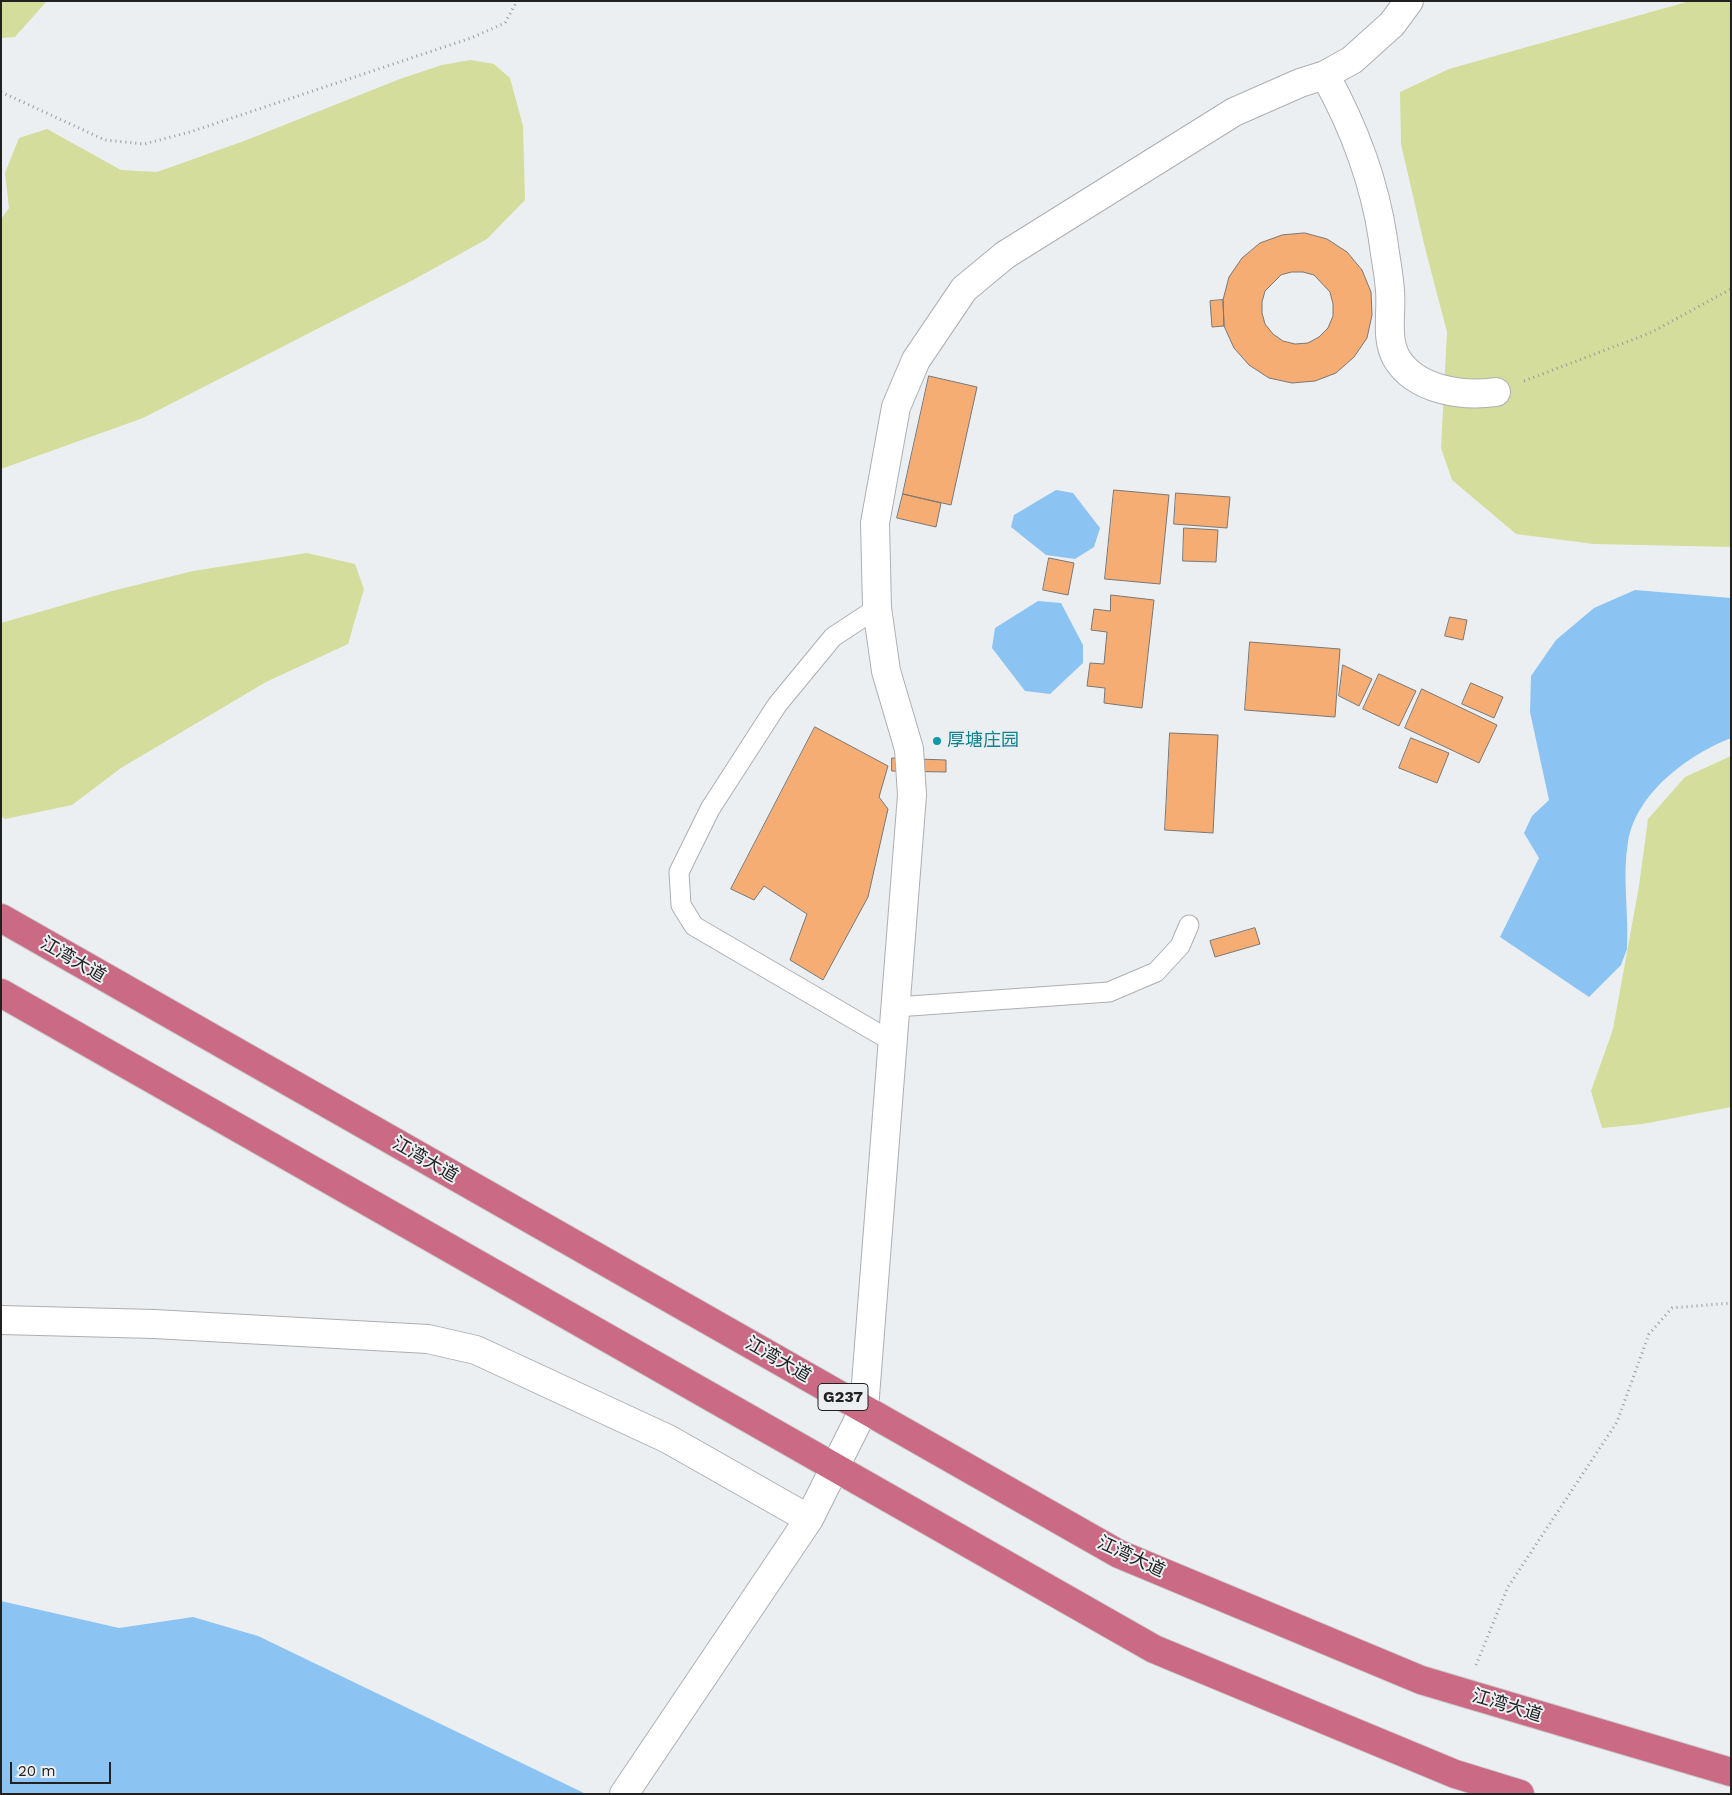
<!DOCTYPE html>
<html>
<head>
<meta charset="utf-8">
<style>
	body { margin:0 }
	#map { position:relative; width:1732px; height:1795px; overflow:hidden; background:#eceff2; font-family:"Work Sans",sans-serif }
	canvas { display:block }
	.frame { position:absolute; inset:0; border:2px solid #212122; pointer-events:none }
	.scale { position:absolute; left:10px; top:1762px; width:101px; height:22px; box-sizing:border-box; border:2px solid #212122; border-top:0; padding-left:6px; font-size:15px; line-height:18px; white-space:nowrap; color:#212122; -webkit-text-stroke:4px #eceff2; paint-order:stroke }
</style>
</head>
<body>
<div id="map">
<canvas width="1732" height="1795"></canvas>
<div class="frame"></div>
<div class="scale">20 m</div>
</div>
<script>
const ctx = document.querySelector('canvas').getContext('2d');
ctx.lineJoin = 'round';
function paint(path, color) {
  ctx.fillStyle = color;
  ctx.fill(path, 'evenodd');
}
function trace(path, color, width, dash) {
  ctx.strokeStyle = color;
  ctx.lineWidth = width;
  ctx.lineCap = dash ? 'butt' : 'round';
  ctx.setLineDash(dash || []);
  ctx.stroke(path);
}
function drawText(font, color, halo, rows, align = 'center') {
  ctx.font = font + ' "Work Sans","Noto Sans SC",sans-serif';
  ctx.lineWidth = 4;
  ctx.setLineDash([]);
  ctx.textBaseline = 'middle';
  ctx.strokeStyle = halo;
  ctx.fillStyle = color;
  for (const [text, x, y, turn = 0] of rows) {
    ctx.save();
    ctx.translate(x, y);
    ctx.rotate((+turn || 0) * Math.PI / 180);
    ctx.textAlign = isNaN(turn) ? turn : align;
    if (halo) ctx.strokeText(text, 0, 0);
    ctx.fillText(text, 0, 0);
    ctx.restore();
  }
}
paint(new Path2D(`
	M1,1H47L15,37L1,38Z
	M1690,1H1731V547L1594,544L1516,534L1452,480L1441,448L1447,332L1425,248L1401,144L1400,92L1449,69Z
	M470,60L494,64L510,78L523,126L525,200L487,239L413,280L143,418L1,469V219L9,208L5,173L19,138L47,129L121,170L157,172L244,141L400,79L442,65Z
	M307,553L355,564L364,589L348,644L266,682L121,768L72,805L5,819L1,816V623L112,591L193,571Z
	M1731,756V1107L1643,1124L1602,1128L1591,1091L1613,1029L1639,886L1648,819L1685,777Z`), '#d4dd9b');
paint(new Path2D(`
	M1056,490L1073,493L1100,528L1094,547L1075,559L1046,555L1011,527L1014,515Z
	M1635,590L1731,598V738C1688,755 1636,793 1628,842C1622,877 1629,914 1627,949L1621,965L1589,997L1500,937L1539,858L1524,833L1532,816L1549,800L1530,712L1531,676L1556,640L1594,608Z
	M1038,601L1061,603L1083,645V663L1050,694L1025,691L992,648L995,628Z
	M1,1601L119,1628L193,1617L258,1636L586,1794H1Z`), '#8bc3f3');
const building = new Path2D(`
	M1305,233L1327,239L1347,252L1362,270L1371,292L1372,315L1367,338L1354,357L1336,373L1315,381L1292,383L1269,378L1249,365L1234,348L1224,326L1223,300L1229,277L1242,258L1260,243L1282,235ZM1292,272H1303L1314,275L1330,292L1333,304V316L1328,328L1319,337L1308,343L1295,344L1283,341L1273,334L1265,324L1262,313V302L1265,291L1281,275Z
	M1223,300L1224,326L1212,327L1210,301Z
	M929,376L977,387L951,505L903,494Z
	M1114,490L1169,495L1160,584L1105,579Z
	M1176,493L1230,497L1227,528L1174,524Z
	M903,494L941,503L936,527L897,518Z
	M1184,528L1218,530L1216,562L1183,561Z
	M1049,558L1074,563L1068,595L1043,590Z
	M1111,595L1154,600L1142,708L1104,703L1105,688L1087,686L1090,663L1104,664L1107,632L1091,630L1094,609L1110,611Z
	M1450,617L1467,620L1463,640L1445,636Z
	M1250,642L1340,649L1335,717L1245,710Z
	M1343,665L1372,679L1359,706L1339,696Z
	M1379,674L1416,691L1399,726L1363,709Z
	M1471,683L1503,697L1494,718L1462,704Z
	M1422,689L1497,725L1479,763L1405,728Z
	M815,727L888,766L879,797L888,809L868,897L823,980L790,960L807,914L764,886L754,900L731,889Z
	M1170,733L1218,735L1213,833L1165,830Z
	M1411,738L1449,753L1437,783L1399,768Z
	M892,758L946,760V772L892,771Z
	M1255,928L1260,944L1215,957L1210,941Z`);
paint(building, '#f5ad73');
trace(building, '#7a7775', 1);
const lane = new Path2D(`
	M877,608L833,637L777,705L710,809L679,872L681,905L694,926L893,1042
	M896,1007L1109,992L1156,972L1180,946L1189,925`);
const street = new Path2D(`
	M1325,75C1354,127 1374,179 1383,239C1385,256 1389,274 1390,291C1392,313 1385,339 1397,359C1416,390 1463,397 1496,392
	M1,1320L154,1324L428,1339L476,1350L668,1439L809,1519
	M624,1794L809,1519L864,1409L912,795L909,749L886,671L877,608L875,523L896,407L916,360L964,289L1005,255L1234,112L1300,83L1325,75L1352,60L1392,24L1409,1`);
const highway = new Path2D(`
	M1,918L1119,1554L1421,1680L1731,1772
	M1,993L1154,1649L1455,1774L1520,1794`);
trace(lane, '#adafb1', 21);
trace(street, '#adafb1', 30);
trace(highway, '#cacaca', 30);
trace(new Path2D(`
	M1,92L105,140L144,144L190,132L471,38L505,23L517,1
	M1524,381L1650,333L1731,289
	M1476,1665L1508,1587L1617,1422L1649,1334L1672,1308L1731,1303`), '#989a9c', 3, [1, 4]);
trace(lane, '#fff', 19);
trace(street, '#fff', 28);
trace(highway, '#ca6a85', 28);
for (const [x, y, r, color] of [
	[937,741,5,"#0f9aa8"]
]) {
  const dot = new Path2D();
  dot.arc(x, y, r, 0, 2 * Math.PI);
  ctx.fillStyle = color;
  ctx.fill(dot);
  trace(dot, '#eceff2', 2);
}
for (const [x, y, w] of [
	[843,1397,50]
]) {
  const box = new Path2D();
  box.roundRect(x - w / 2, y - 13.5, w, 27, 4);
  ctx.fillStyle = '#eceff2';
  ctx.fill(box);
  trace(box, '#212122', 1);
}
drawText('bold 16px', '#212122', null, [
	["G237",843,1397]
]);
drawText('18px', '#0d838f', '#eceff2', [
	["厚塘庄园",947,741]
], 'left');
drawText('18px', '#212122', '#eceff2', [
	["江湾大道",73,960,30],
	["江湾大道",425,1160,30],
	["江湾大道",778,1360,30],
	["江湾大道",1131,1557,25],
	["江湾大道",1507,1706,17]
]);
</script>
</body>
</html>
